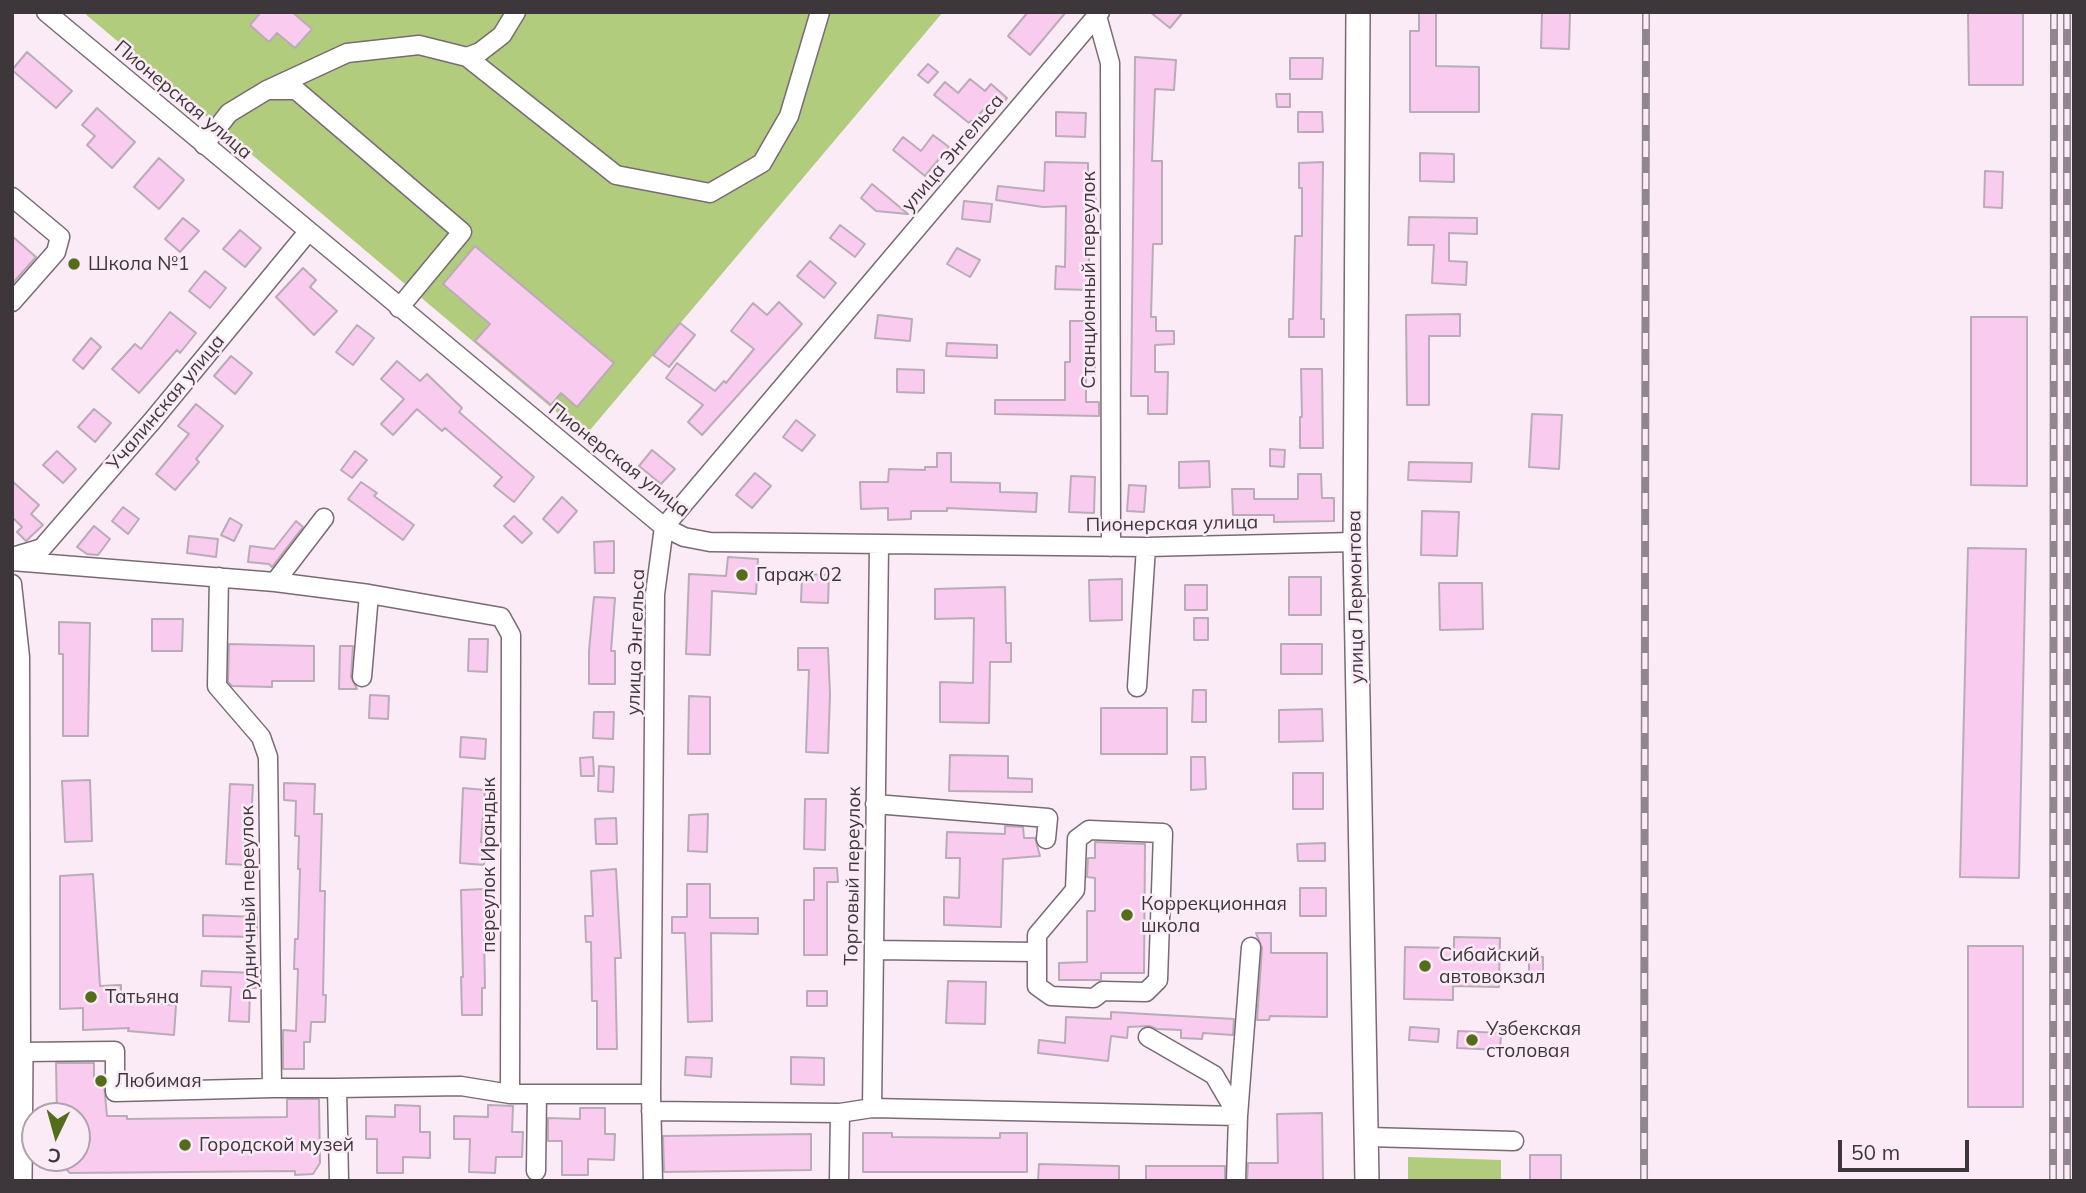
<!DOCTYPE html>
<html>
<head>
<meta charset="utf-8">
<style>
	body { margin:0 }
	#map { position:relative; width:2086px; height:1193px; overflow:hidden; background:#faebf6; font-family:Mulish,sans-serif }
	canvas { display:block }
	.frame { position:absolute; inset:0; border:14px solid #3d373b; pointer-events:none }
	.north { position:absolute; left:21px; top:1102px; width:70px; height:70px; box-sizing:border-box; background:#faebf6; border:2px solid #aea3ab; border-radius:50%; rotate:185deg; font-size:19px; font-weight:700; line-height:28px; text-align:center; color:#3d373b }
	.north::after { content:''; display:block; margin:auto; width:24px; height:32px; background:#556c1b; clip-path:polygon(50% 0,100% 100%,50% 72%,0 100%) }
	.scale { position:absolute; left:1838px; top:1140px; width:131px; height:32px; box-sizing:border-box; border:4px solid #3d373b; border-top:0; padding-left:9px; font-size:21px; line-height:24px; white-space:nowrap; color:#3d373b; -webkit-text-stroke:5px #faebf6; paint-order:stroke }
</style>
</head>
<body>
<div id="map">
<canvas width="2086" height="1193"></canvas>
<div class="frame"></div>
<div class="north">С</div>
<div class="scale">50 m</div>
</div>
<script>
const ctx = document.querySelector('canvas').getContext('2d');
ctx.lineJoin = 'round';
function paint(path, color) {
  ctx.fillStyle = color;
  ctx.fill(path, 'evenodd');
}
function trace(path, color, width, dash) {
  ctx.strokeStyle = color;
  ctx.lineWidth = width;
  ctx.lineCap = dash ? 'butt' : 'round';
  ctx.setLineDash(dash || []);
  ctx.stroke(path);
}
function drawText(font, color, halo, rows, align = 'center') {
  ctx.font = font + ' Mulish,sans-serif';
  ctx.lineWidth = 5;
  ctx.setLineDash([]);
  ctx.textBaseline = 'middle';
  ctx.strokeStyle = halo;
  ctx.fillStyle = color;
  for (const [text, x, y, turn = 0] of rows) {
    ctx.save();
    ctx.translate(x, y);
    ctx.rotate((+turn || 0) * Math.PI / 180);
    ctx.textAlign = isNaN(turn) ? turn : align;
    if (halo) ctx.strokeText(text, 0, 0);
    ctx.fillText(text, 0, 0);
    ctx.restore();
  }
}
paint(new Path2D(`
	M83,12H943L585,436Z
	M1408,1157L1501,1160V1181H1408Z`), '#b1cc7d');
const building = new Path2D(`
	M261,12H292L312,29L295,48L277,33L269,42L250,25Z
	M1028,12H1066L1030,55L1008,36Z
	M1150,12H1183L1170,28Z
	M1419,12H1436V66L1479,67V112H1410V31H1419Z
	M1542,12H1570L1569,49L1541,48Z
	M1968,12H2023V85H1969Z
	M27,52L72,91L56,108L12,70Z
	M1135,57L1176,60L1174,90L1155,89L1152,161H1162V244H1153L1151,317H1156V331H1174V344L1155,345V372H1168L1167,414H1148V396H1131Z
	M1290,58H1323L1322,79H1290Z
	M928,64L938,72L928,83L918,75Z
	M970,79L985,91L991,84L1007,98L992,116L984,109L973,122L971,121L969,123L934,95L945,82L958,93Z
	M1276,94H1290V107H1277Z
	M97,108L135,142L112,168L87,145L95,136L82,125Z
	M1056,112L1086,113L1085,137L1056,136Z
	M1298,112H1322L1323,132H1298Z
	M933,135L949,147L925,176L893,150L903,137L921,151Z
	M1420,153L1454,154V182L1420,181Z
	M159,158L184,180L159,209L134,187Z
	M1045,162L1088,163V191L1095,190L1096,204L1089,205V290L1055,289L1056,266L1065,267L1066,206L1043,207L996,200L998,186L1044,191Z
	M1323,162L1321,319H1324V337H1289V319H1293L1295,236H1302V188H1299V163Z
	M1985,171L2003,172L2002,208L1984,207Z
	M872,184L908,214L876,211L861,198Z
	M964,201L992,204L990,222L962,219Z
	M1409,217L1477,218V234L1449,233V261L1467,262L1466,285L1432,283L1434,245H1408Z
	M183,218L199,231L180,252L165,239Z
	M840,225L865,244L855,257L830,238Z
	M240,230L261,248L245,267L223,249Z
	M12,236L36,257L12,284Z
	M475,246L614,363L577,407L561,393L551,405L475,341L490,324L443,284Z
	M957,248L980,260L970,277L947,264Z
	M810,261L836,283L824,298L797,276Z
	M303,268L316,280L310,287L337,311L314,335L276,297Z
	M205,271L226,288L210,308L189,291Z
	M779,302L802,324L702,435L688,422L703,405L666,378L677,363L715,391L724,381L726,383L754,349L731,331L753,303L767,315Z
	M170,312L196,333L180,353L177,350L139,393L112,369L135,344L141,349Z
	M1460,314V336H1429V405H1407L1406,315Z
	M878,315L912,319L910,341L875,338Z
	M1971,317H2027V486L1971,485Z
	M1070,321H1088L1089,349H1095V374H1086V402H1099V416L995,414V400H1065V362H1070Z
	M680,323L695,335L669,367L653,355Z
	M357,325L374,338L353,365L336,352Z
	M91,338L101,347L83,369L73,360Z
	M947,343L997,345V358L946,356Z
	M231,356L252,373L235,394L214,376Z
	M397,361L420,381L427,374L462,408L459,412L534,477L514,502L494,486L502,477L445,428L442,431L417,409L393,435L381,424L404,399L381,379Z
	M897,369L924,370V393L897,392Z
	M1301,369H1322L1323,448H1300V417H1302Z
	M196,404L223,426L196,459L199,462L175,490L156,474L189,434L178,426Z
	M94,409L111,423L95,442L78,427Z
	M1532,414L1562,415L1559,469L1529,467Z
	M796,420L815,435L802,451L783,437Z
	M1270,449L1285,450L1284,467L1270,466Z
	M652,450L675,469L661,484L639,466Z
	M57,451L76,469L63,483L43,465Z
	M355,451L367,460L352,478L341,470Z
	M937,453H951V482L1000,483V492L1037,493L1036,512L947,508V511H911V519L888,520V508L861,509L860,482H888L889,469L925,470V467H937Z
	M1209,461L1210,487L1179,488V462Z
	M1409,462L1472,463L1471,482L1408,480Z
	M755,473L771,486L752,508L736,495Z
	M1298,474H1321L1322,498H1334V521L1274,522V515H1233L1232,489H1254V499H1298Z
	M1071,476L1095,477L1094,513L1069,512Z
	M12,481L39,505L31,514L43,525L26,541L17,532L22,527L12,517Z
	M361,482L377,493L374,496L414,525L403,540L348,499Z
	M1129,485L1146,486L1144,512L1127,511Z
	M562,497L577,511L558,533L543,519Z
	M123,507L139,519L128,534L112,521Z
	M1422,511L1459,512L1457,556L1421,555Z
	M514,516L532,533L522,543L504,526Z
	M230,518L242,525L234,541L221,535Z
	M296,521L303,527L272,567L269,564L248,562L250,546L274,549Z
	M94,526L110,539L98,555L87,554L77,547Z
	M189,536L218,539L216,557L187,553Z
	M614,541V573H595L594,542Z
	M1968,548L2026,549L2019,878L1960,877Z
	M728,557L758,559L756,594L712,591L710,655L686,654L689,574L726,576Z
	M802,574L829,575L828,603L801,602Z
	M1289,577H1321V615H1289Z
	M1122,579V620L1090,621L1089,580Z
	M1439,583H1482L1483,629L1440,630Z
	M1185,585H1207V610H1185Z
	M1005,587L1006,643H1011V662H990L989,723L940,722V682L973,683L974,618L935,619V589Z
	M594,597L615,598L611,651H615V684H589V651Z
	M1194,618H1208V640H1194Z
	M152,619H183L182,651H152Z
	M59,622L90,623L88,736H63V654H59Z
	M469,639H488L487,672L468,671Z
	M229,644L314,646V681H272V687L232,686L228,682Z
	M1281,644H1322V674H1281Z
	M340,646H353L351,677L357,689H339Z
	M798,648H828L830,694L828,753L806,752L809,670H798Z
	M1193,690H1206V722H1192Z
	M370,695L389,696L388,719L369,718Z
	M689,696L710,697V754H688Z
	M1101,708H1167V754H1101Z
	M1322,709L1323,741L1279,742V710Z
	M594,712H614L613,739L593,738Z
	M461,737L486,739L485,759L460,757Z
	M950,755L1008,756V778L1032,779V792L949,791Z
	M593,757L594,776H581L580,758Z
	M1191,757H1205L1206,789L1191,790Z
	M599,766L614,767L613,792L598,791Z
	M1293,773H1323V809H1293Z
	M90,780L92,841L65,842L62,781Z
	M284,783L315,784L314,814H322L320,891H325L323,995H326L325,1022H311L310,1042H304V1069H283V1030L296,1031L298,969H294L295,939H298L300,869H298L299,836H295L296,801L284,800Z
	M230,784L253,785L250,843H254L253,865L226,864Z
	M463,788L485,790L481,842H486L484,865L460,863Z
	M805,799H826L825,850L804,849Z
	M708,814L707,852L688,851L689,815Z
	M616,818L617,844H596L595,819Z
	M1005,826L1023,827L1024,838H1035L1040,856L1003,859L1001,927L944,925V897L959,898L960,858H946L947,832L1005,834Z
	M1095,842L1145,844L1144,973H1101V980H1059V963L1087,962V911H1095V878L1087,877L1088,858H1095Z
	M1325,843V861H1298L1297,844Z
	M814,868H837L838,882H827V955H804V900H814Z
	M616,869L621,958H615L617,1049H597V1001H592L591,942H586L585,916H593L591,871Z
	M93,874L100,986L121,985V1001L176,1005L174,1035L128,1031L129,1028L83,1030V1008L60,1009V876Z
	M687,884H710V918H758V934L711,933L712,1021L688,1022L685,933H672V917H687Z
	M1300,888H1326V916H1300Z
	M486,889L488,935H484L485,988H482V1015H462L461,977H463L461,890Z
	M203,915L257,917V937L203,936Z
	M1256,933H1271V953H1327V1017L1270,1016L1269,1020H1257L1262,948Z
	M1454,937L1500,938L1499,987L1453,986V1000L1404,999L1405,947L1454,948Z
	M1968,946H2023V1107H1968Z
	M1529,956L1543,957V974H1529Z
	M202,971L256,973V988H250L249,1022L229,1021L231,987L201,986Z
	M948,981L986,982L985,1024L946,1023Z
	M807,991H827V1006H807Z
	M1111,1012L1234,1019L1233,1035L1203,1033L1202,1039L1181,1038V1030L1157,1029L1149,1026L1128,1027L1127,1038L1111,1036L1108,1061L1038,1053L1039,1040L1065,1043L1066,1017L1111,1019Z
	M1410,1027L1439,1029L1438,1042L1409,1040Z
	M1458,1031L1501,1033L1500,1050L1457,1048Z
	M686,1057L712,1058L711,1077L685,1075Z
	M791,1057L824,1058V1085L791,1084Z
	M56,1063H94V1084H104L107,1116H127V1119L287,1117V1099H319L320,1163L313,1174L295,1175V1171L70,1173L54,1158H77V1116H57Z
	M395,1105L420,1106V1132H430V1158L403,1157V1173H377V1139H366V1116L395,1117Z
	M488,1105L513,1106L512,1132H523L522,1157H496L495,1173L469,1172L470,1139H454V1116L488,1117Z
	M580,1108H605V1134H615L614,1160L588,1159V1175H562V1141H548V1118L580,1119Z
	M1322,1113L1323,1181H1247L1248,1163H1278L1277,1114Z
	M863,1133H892V1137L1000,1138V1133H1027V1172H863Z
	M811,1134V1170L664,1172L663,1136Z
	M1530,1155H1561V1181H1530Z
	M1039,1164L1119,1166V1181H1038Z
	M1146,1166H1225V1181H1146Z`);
paint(building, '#f9ccef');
trace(building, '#baacb7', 2);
const minor = new Path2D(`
	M46,12L664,527L684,537L710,542L1146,547L1355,542
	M1097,16L1110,63L1111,547
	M467,57L616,175L710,193L762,163L789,116L820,12
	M271,90H296L462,232L399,308
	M204,145L229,113L267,90L347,53L419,45L467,57L480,52L502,35L516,12
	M12,197L60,237L56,252L12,302
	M12,557L42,548L153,420L308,232
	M12,561L275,582L369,594L501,617L511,635L510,1094
	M219,577L217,686L261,737L268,757L272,1088H337L339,1181
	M275,582L324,518
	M12,584L20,657L21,1052L115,1051V1092L272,1088
	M362,677L369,594
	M1137,687L1146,547
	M875,804L1048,818L1046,839
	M874,950L1037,952V986L1051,996L1094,998L1103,991L1146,992L1158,980L1163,833L1089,830L1077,839L1075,890L1037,935V952
	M1148,1037L1214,1075L1238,1116L1236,1181
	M337,1088L461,1086L510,1094H651
	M872,1108L1238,1116L1251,947
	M651,1111L840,1113
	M1368,1137L1514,1141
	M536,1171L537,1094
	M653,1181L651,1094L655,594L664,527L1100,12
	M839,1181L840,1113L872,1108L879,545`);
const major = new Path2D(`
	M1358,12L1355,542L1367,1181
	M12,1052H21L20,1181`);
trace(minor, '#786b75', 21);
trace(major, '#786b75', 26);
trace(minor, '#fff', 18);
trace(major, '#fff', 23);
const rail = new Path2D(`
	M1644,1181L1646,12
	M2053,1181L2054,12
	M2067,1181V12`);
trace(rail, '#90868d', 8);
trace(rail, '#faebf6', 5, [16]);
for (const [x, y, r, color] of [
	[74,264,7,"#556c1b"],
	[742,575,7,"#556c1b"],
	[1127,915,7,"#556c1b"],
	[1425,966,7,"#556c1b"],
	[91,997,7,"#556c1b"],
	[1472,1040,7,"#556c1b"],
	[101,1081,7,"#556c1b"],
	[185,1145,7,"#556c1b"]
]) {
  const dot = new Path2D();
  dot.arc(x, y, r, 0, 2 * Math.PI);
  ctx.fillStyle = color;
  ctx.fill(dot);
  trace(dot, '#faebf6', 2.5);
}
drawText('19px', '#3d373b', '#faebf6', [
	["Пионерская улица",183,100,40],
	["улица Энгельса",953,153,-50],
	["Станционный переулок",1089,280,-90],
	["Учалинская улица",166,403,-50],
	["Пионерская улица",619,460,38],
	["Пионерская улица",1172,524,-1],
	["улица Лермонтова",1356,597,-91],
	["улица Энгельса",636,642,-88],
	["переулок Ирандык",489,865,-90],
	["Торговый переулок",853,876,-89],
	["Рудничный переулок",249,903,-91]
]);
drawText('19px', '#3d373b', '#faebf6', [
	["Школа №1",88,264],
	["Гараж 02",756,575],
	["Коррекционная",1141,904],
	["школа",1141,926],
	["Сибайский",1439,955],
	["автовокзал",1439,977],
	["Татьяна",105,997],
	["Узбекская",1486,1029],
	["столовая",1486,1051],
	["Любимая",115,1081],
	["Городской музей",199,1145]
], 'left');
</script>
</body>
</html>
